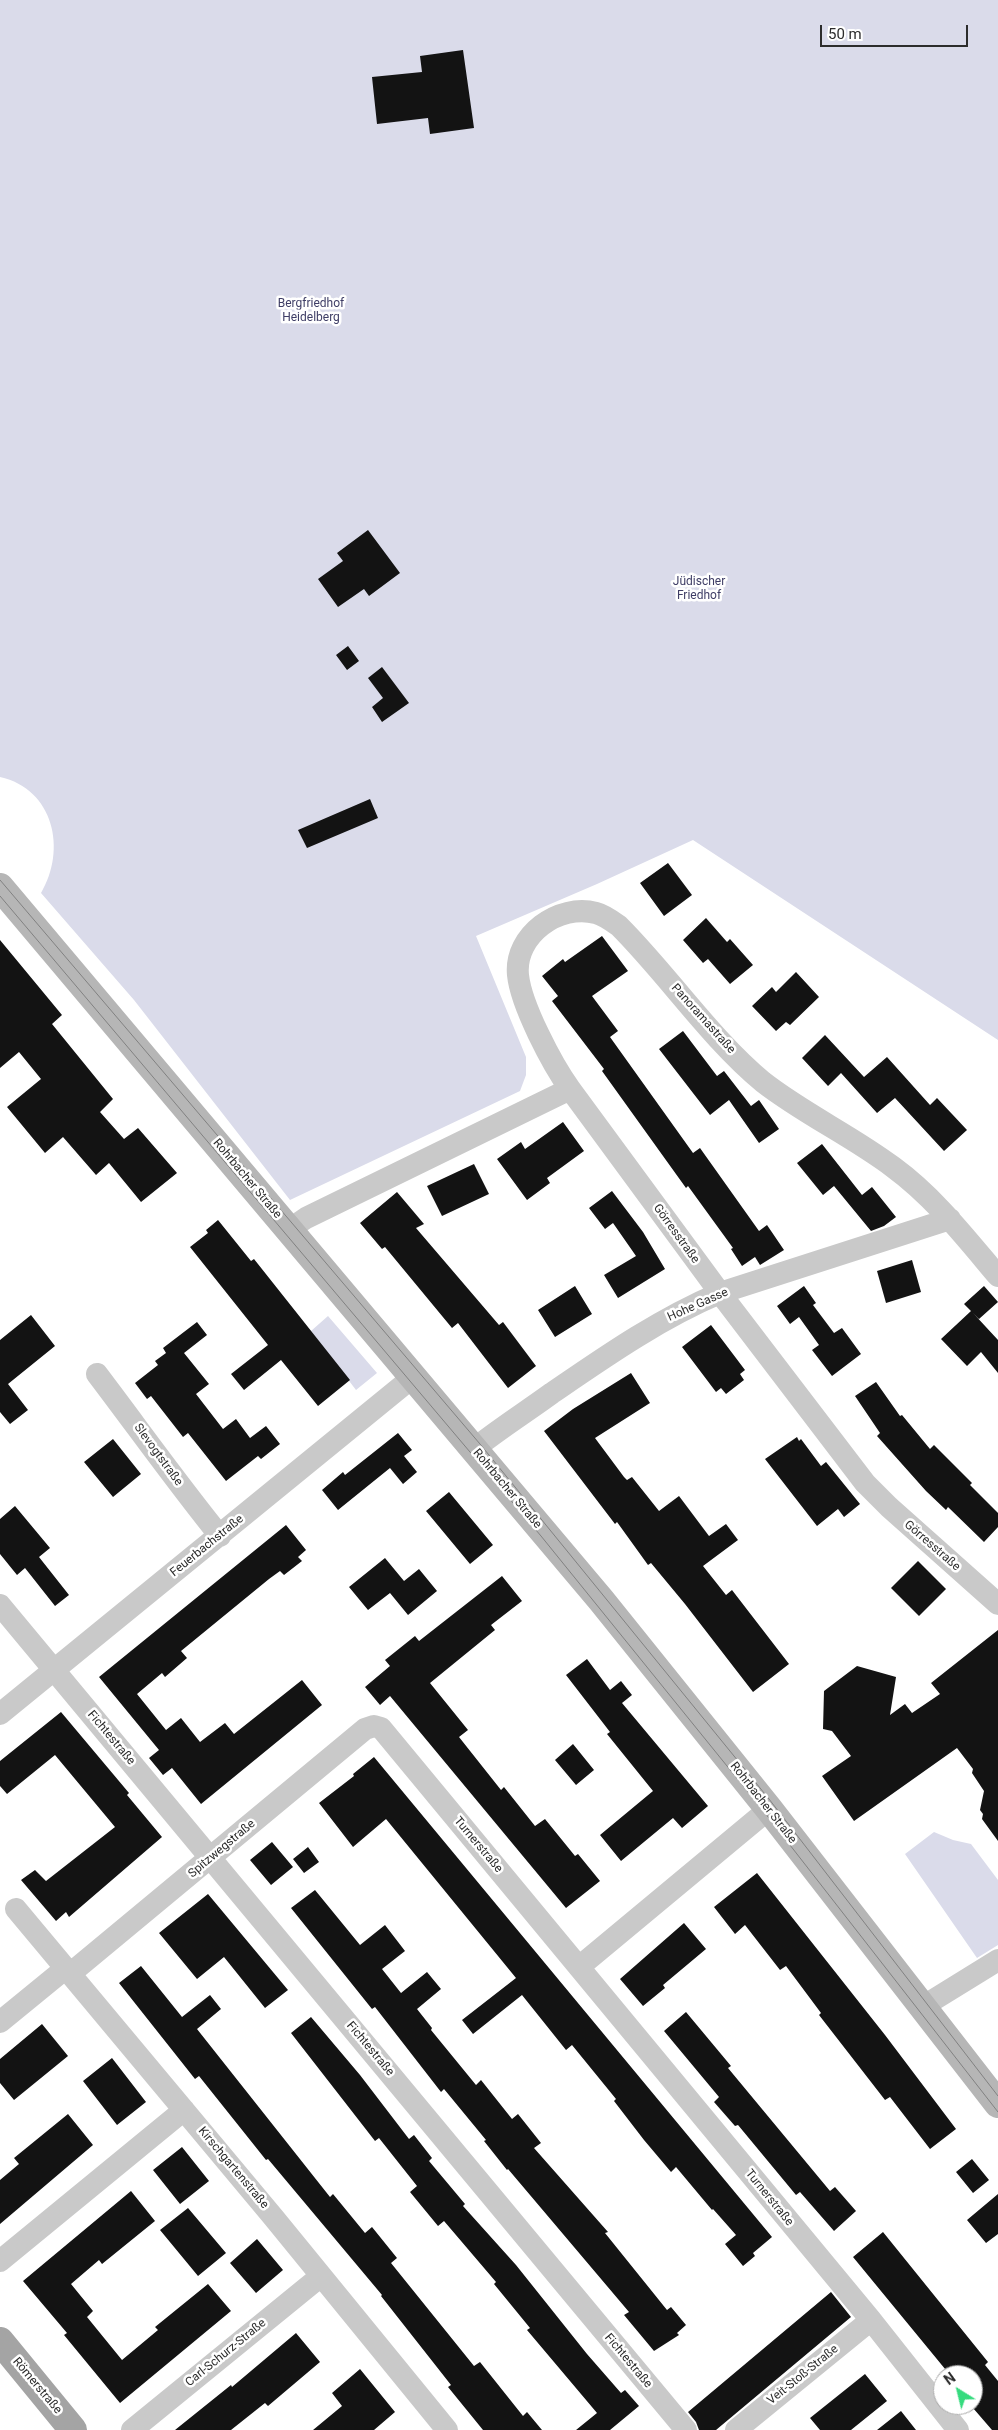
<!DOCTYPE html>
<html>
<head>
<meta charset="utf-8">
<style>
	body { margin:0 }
	#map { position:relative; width:998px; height:2430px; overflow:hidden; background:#fff; font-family:Roboto,sans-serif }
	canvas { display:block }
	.north { position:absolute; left:933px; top:2365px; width:50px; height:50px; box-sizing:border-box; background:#fff; border:1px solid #ababab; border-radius:50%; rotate:324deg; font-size:14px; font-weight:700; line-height:20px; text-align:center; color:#2c2c2c }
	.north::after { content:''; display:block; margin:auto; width:18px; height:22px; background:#36db7e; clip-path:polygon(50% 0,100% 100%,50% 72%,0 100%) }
	.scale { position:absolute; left:820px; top:25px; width:148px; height:22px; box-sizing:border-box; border:2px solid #2c2c2c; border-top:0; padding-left:6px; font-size:15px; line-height:18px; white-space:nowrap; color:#2c2c2c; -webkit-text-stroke:4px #fff; paint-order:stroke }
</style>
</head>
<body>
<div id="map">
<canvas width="998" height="2430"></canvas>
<div class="north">N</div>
<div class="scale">50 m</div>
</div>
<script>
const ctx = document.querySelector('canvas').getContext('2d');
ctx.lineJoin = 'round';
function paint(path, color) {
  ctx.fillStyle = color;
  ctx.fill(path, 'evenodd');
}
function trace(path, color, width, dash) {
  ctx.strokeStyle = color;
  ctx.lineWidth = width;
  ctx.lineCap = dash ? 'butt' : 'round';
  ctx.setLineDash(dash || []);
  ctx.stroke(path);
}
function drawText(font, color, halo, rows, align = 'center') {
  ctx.font = font + ' Roboto,sans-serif';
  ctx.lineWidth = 5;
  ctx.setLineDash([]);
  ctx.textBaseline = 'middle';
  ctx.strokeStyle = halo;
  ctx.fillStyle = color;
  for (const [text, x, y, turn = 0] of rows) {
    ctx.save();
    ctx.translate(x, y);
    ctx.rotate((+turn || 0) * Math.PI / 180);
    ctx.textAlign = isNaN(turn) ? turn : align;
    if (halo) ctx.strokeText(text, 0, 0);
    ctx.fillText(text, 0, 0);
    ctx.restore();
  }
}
paint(new Path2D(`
	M0,0H998V1040L693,840L597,884L476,936L526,1057V1075L520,1091L290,1200L134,1000L41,893C67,850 54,789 0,777Z
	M328,1316L377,1373L356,1390L311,1331Z
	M934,1832L953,1840L971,1844L998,1880V1945L977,1958L905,1854Z`), '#dadbea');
paint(new Path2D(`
	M463,50L474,128L430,134L428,118L377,124L372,77L422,72L420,56Z
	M368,530L400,573L369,596L364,589L338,607L318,579L343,561L337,553Z
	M348,646L359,661L347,670L336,655Z
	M382,667L409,703L382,722L372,707L383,698L368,678Z
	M370,799L378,818L307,848L298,830Z
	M668,863L692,895L664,916L640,883Z
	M706,918L727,942L730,939L753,965L730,984L708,959L703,963L683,940Z
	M602,936L628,971L592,996L618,1031L610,1037L693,1153L700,1148L759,1231L767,1225L784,1250L760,1265L755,1257L742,1266L731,1249L733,1248L688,1186L686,1188L602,1071L604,1069L552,1001L558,996L542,976L563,959L565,962Z
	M0,940L62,1015L52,1024L113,1099L100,1112L124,1139L138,1128L177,1173L141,1202L109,1163L96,1175L63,1137L45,1153L7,1107L41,1079L19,1052L0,1068Z
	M796,972L819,997L790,1025L786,1022L776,1031L752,1006L772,987L776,992Z
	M683,1031L717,1076L724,1071L751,1106L759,1100L779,1129L759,1143L729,1100L710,1115L659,1049Z
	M825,1035L864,1077L887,1057L930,1105L937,1098L967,1130L944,1151L895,1098L877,1113L841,1073L828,1086L802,1058Z
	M563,1122L584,1151L547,1178L550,1183L527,1200L497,1159L521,1142L525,1149Z
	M822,1144L862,1195L872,1187L896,1217L884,1226L871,1231L834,1186L823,1195L797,1163Z
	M474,1164L489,1194L442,1216L427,1186Z
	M612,1191L643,1232L665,1269L618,1298L604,1275L636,1256L613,1223L605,1229L589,1208Z
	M397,1192L424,1224L416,1228L499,1325L503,1322L536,1366L508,1388L458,1323L452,1328L385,1247L382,1249L360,1223Z
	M218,1220L251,1261L254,1259L350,1380L318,1406L281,1360L244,1390L231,1374L268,1345L190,1247L208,1233L206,1230Z
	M912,1260L921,1292L886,1303L877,1271Z
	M575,1286L592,1314L555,1337L538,1310Z
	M804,1286L816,1303L813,1305L834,1333L842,1328L861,1354L832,1376L812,1350L819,1345L799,1317L790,1324L777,1306Z
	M984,1286L998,1302L979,1319L973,1313L998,1340V1373L981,1352L967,1366L941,1339L971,1311L964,1304Z
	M31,1315L55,1346L8,1384L28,1410L10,1424L0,1412V1340Z
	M197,1322L207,1335L184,1353L209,1384L196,1394L223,1429L236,1419L250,1438L266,1426L280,1444L261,1459L258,1456L226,1481L188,1433L183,1437L151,1396L147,1399L135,1383L158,1365L155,1361L166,1353L163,1348Z
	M711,1325L745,1370L740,1374L744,1380L726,1394L721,1388L716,1392L682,1347Z
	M631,1373L650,1403L595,1438L624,1477L627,1480L632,1477L659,1511L679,1496L709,1536L726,1524L738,1540L703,1566L726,1595L732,1590L789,1664L753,1692L685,1604L651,1563L648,1565L617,1522L615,1524L544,1431L573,1409Z
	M876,1382L900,1416L902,1415L930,1449L934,1445L972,1483L970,1485L998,1513V1527L984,1542L948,1507L946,1510L926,1491L877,1436L880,1433L855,1396Z
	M398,1433L412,1450L404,1456L417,1472L403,1484L390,1468L338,1510L322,1490L343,1472L345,1475Z
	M797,1437L799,1441L801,1439L821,1466L826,1462L860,1504L844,1517L838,1509L817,1526L765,1459Z
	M113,1439L141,1474L113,1497L84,1462Z
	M449,1492L493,1545L470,1564L426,1511Z
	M15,1506L50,1548L39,1557L69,1595L55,1606L25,1568L17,1575L0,1554V1519Z
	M286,1525L306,1550L298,1557L302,1561L284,1575L280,1571L269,1579L181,1651L187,1658L165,1677L162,1673L137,1694L166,1730L181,1718L200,1742L225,1723L234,1734L302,1680L322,1705L201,1804L172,1768L163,1775L149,1758L159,1750L99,1677Z
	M385,1558L404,1581L419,1569L437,1591L408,1615L390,1593L368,1610L349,1587Z
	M918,1561L946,1589L919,1616L891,1588Z
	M502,1576L522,1601L491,1625L495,1630L430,1683L468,1730L459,1737L501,1790L504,1787L535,1826L545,1819L575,1856L578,1854L600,1881L566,1908L390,1696L380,1705L365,1687L390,1666L385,1660L415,1636L419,1641Z
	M998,1630V1841L982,1819L983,1814L980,1810L984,1791L972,1773L973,1769L957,1748L854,1821L822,1776L851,1756L832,1731L823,1729L824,1691L857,1666L896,1677L890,1715L905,1704L912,1713L940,1694L931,1683Z
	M587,1659L610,1690L621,1681L632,1695L622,1703L708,1806L682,1828L673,1818L621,1861L600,1835L653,1791L607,1734L610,1732L566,1675Z
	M61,1712L129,1793L127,1795L162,1837L69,1917L66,1912L56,1921L21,1880L35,1870L46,1881L115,1827L55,1755L7,1794L0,1786V1761Z
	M573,1744L594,1770L576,1785L555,1760Z
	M374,1757L772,2237L753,2253L755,2256L743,2266L725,2244L736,2235L713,2209L712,2210L676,2167L671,2172L644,2140L614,2101L616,2099L572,2045L566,2050L522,1995L473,2034L462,2020L516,1978L386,1819L353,1847L319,1803L354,1776L353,1774Z
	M272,1842L293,1867L271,1885L250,1860Z
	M308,1847L319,1862L304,1873L293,1859Z
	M757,1873L885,2035L956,2129L930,2149L890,2097L885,2100L819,2015L821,2013L786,1966L780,1970L745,1925L735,1934L714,1907Z
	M315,1890L360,1945L385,1925L405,1951L382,1969L401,1993L427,1972L441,1989L417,2009L432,2028L431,2030L476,2085L481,2080L512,2119L518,2114L541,2143L534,2148L608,2232L605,2233L667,2310L671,2307L686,2325L677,2333L679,2335L654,2351L624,2315L629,2312L508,2169L507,2170L484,2141L486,2140L444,2089L441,2092L375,2007L372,2009L291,1908Z
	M208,1894L288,1990L265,2008L224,1957L197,1979L159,1933Z
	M684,1923L706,1949L663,1985L665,1988L643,2006L620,1979Z
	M141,1966L182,2017L210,1995L221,2009L197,2029L330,2197L333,2194L365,2233L372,2227L397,2258L391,2263L474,2366L480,2362L523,2416L527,2412L542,2430H483L448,2387L451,2385L381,2296L382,2295L268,2159L266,2160L199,2076L195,2079L119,1983Z
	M686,2012L731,2066L728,2068L830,2191L835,2187L856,2211L834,2231L800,2192L796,2195L738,2125L735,2126L714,2102L719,2097L664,2031Z
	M311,2017L360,2075L409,2139L414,2135L432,2158L429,2161L465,2204L463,2206L516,2265L587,2354L621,2393L625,2390L639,2406L610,2430H576L597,2413L527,2330L530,2328L494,2284L496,2282L444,2221L438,2226L410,2192L417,2186L379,2138L375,2141L291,2033Z
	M42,2024L68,2056L14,2100L0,2083V2059Z
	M112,2058L146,2102L117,2125L83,2081Z
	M68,2114L93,2145L0,2224V2180L19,2164L14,2158Z
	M182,2147L209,2181L180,2204L153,2170Z
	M972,2159L989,2180L973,2193L956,2172Z
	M131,2191L155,2221L102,2264L99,2260L71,2284L93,2311L87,2317L122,2360L158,2330L155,2327L208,2284L231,2311L120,2403L64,2335L67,2333L23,2281Z
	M998,2194V2234L986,2243L967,2220Z
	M188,2208L226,2253L198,2276L160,2230Z
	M883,2232L988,2362L985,2365L998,2381V2430H992L973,2408V2375H950L853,2257Z
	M257,2239L283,2270L256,2293L230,2263Z
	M831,2292L851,2317L716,2430H699L696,2422L688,2412Z
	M296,2333L320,2362L268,2406L265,2403L231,2430H175L231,2385L232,2387Z
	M360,2369L395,2412L374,2430H313L342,2406L332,2393Z
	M865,2374L887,2401L851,2430H820L810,2418Z
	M901,2411L916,2430H877Z`), '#131313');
trace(new Path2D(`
	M290,1229L306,1218L570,1089
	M998,1276C965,1237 934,1197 893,1167C852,1136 804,1114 763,1082C710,1038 668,975 619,926C612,921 604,915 596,913C559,903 514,935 518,975C521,1005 552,1064 570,1089L720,1293L865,1483L889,1507L998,1604
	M97,1374C138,1428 177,1483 220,1536
	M474,1449C499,1429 526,1412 552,1393C606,1356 659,1319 720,1293L950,1219
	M0,1605L686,2430
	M0,1714L413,1377
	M16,1909L274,2218L447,2430
	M579,1967L769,1809
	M71,1973L365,1729L374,1726L381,1728L871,2320L958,2430
	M922,2007L998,1960
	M0,2022L66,1968
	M0,2261L184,2110
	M132,2430L321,2276
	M736,2430L871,2320`), '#c9c9c9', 22);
trace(new Path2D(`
	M0,887L601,1600L769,1809L998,2104`), '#b6b6b6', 28);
trace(new Path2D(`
	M0,2341L73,2430`), '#a4a4a4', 28);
trace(new Path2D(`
	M0,880L480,1444L769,1799L998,2096
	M0,896L541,1536L765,1813L998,2112`), '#818181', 1);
drawText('12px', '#3e3d65', '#fff', [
	["Bergfriedhof",311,304],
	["Heidelberg",311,318],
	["Jüdischer",699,582],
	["Friedhof",699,596]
]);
drawText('12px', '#2c2c2c', '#fff', [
	["Panoramastraße",703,1019,48],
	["Rohrbacher Straße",247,1179,50],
	["Görresstraße",676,1234,54],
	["Hohe Gasse",698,1305,-24],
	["Slevogtstraße",158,1455,54],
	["Rohrbacher Straße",507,1489,50],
	["Feuerbachstraße",207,1546,-39],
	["Görresstraße",932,1546,41],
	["Fichtestraße",111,1738,50],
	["Rohrbacher Straße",763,1803,52],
	["Turnerstraße",478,1845,50],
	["Spitzwegstraße",222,1849,-40],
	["Fichtestraße",370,2049,50],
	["Kirschgartenstraße",233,2168,50],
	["Turnerstraße",769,2198,51],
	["Carl-Schurz-Straße",226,2353,-39],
	["Fichtestraße",628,2361,50],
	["Veit-Stoß-Straße",803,2375,-39],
	["Römerstraße",37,2386,50]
]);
</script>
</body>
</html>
